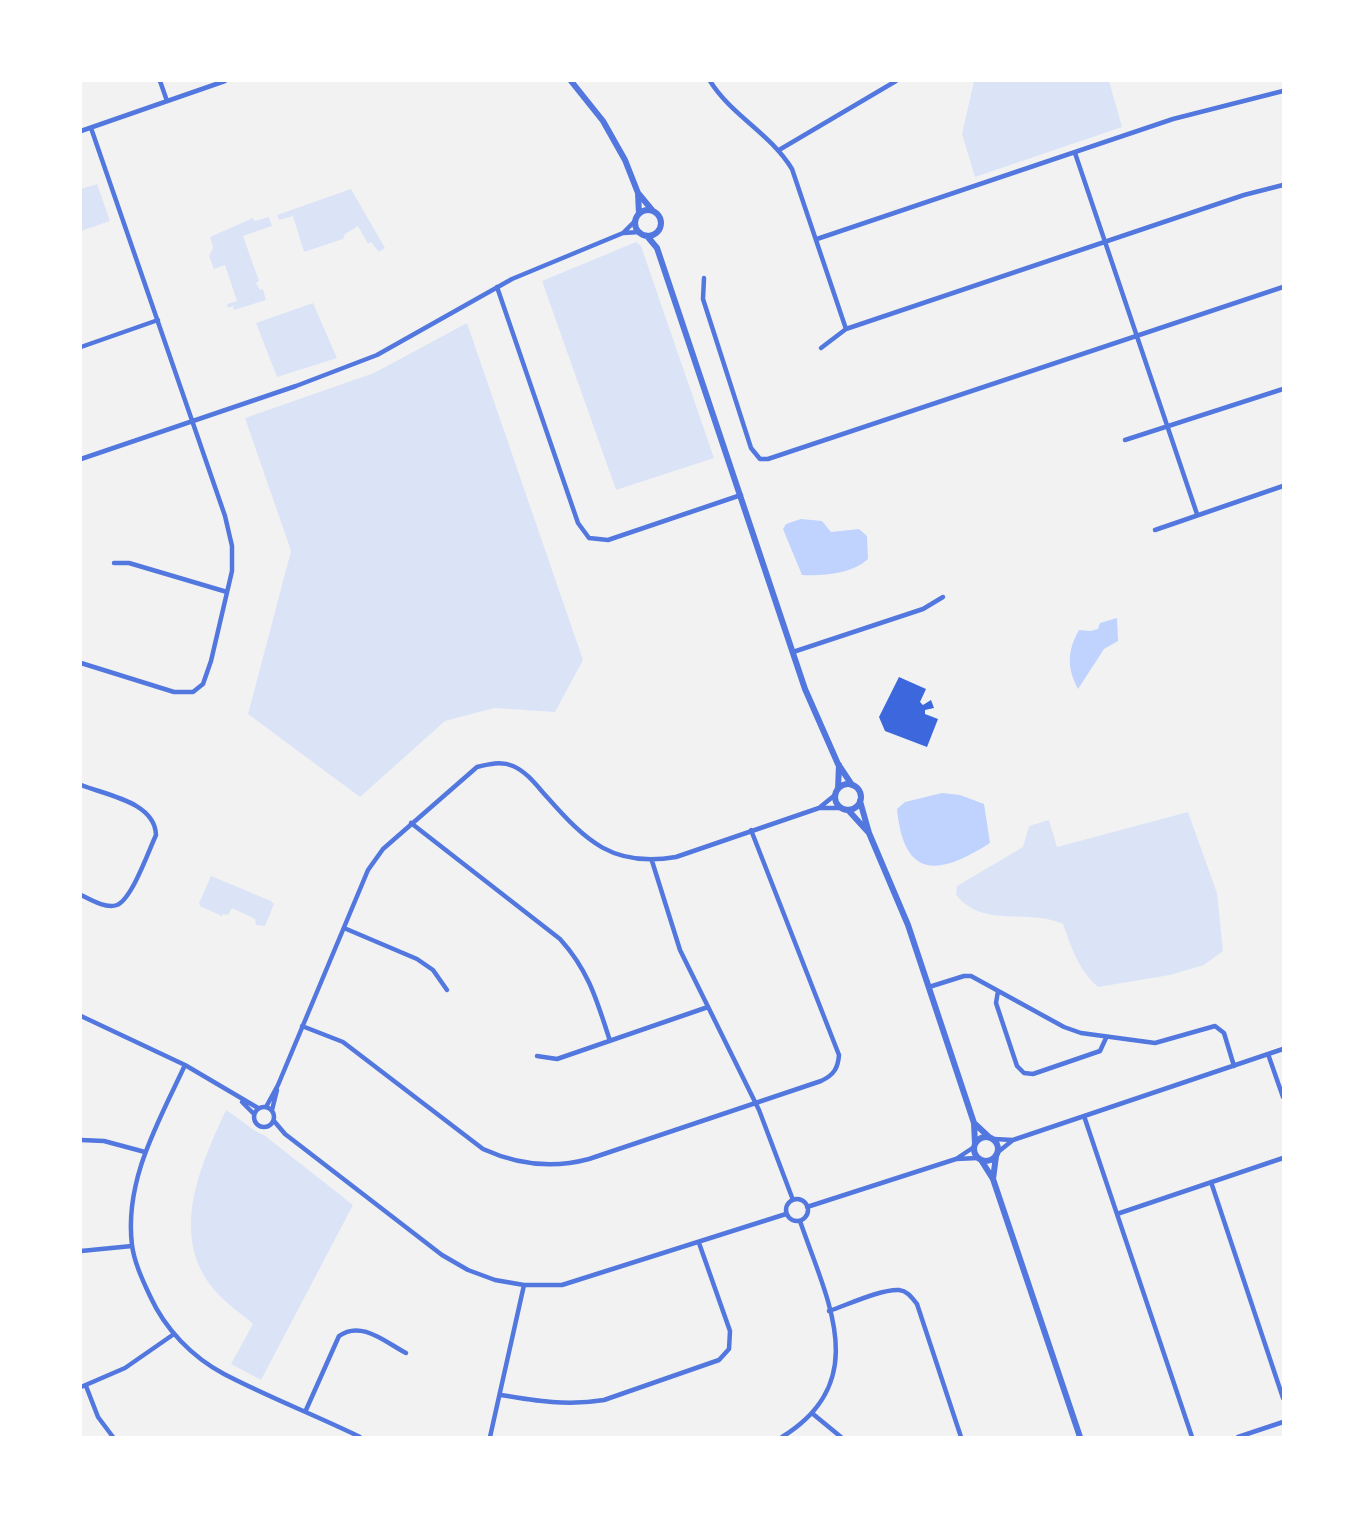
<!DOCTYPE html>
<html>
<head>
<meta charset="utf-8">
<style>
	body { margin:0 }
	#map { position:relative; width:1364px; height:1518px; overflow:hidden; background:#f2f2f2; font-family:Inter,sans-serif }
	canvas { display:block }
	.frame { position:absolute; inset:0; border:82px solid #fff; pointer-events:none }
</style>
</head>
<body>
<div id="map">
<canvas width="1364" height="1518"></canvas>
<div class="frame"></div>
</div>
<script>
const ctx = document.querySelector('canvas').getContext('2d');
ctx.lineJoin = 'round';
function paint(path, color) {
  ctx.fillStyle = color;
  ctx.fill(path, 'evenodd');
}
function trace(path, color, width, dash) {
  ctx.strokeStyle = color;
  ctx.lineWidth = width;
  ctx.lineCap = dash ? 'butt' : 'round';
  ctx.setLineDash(dash || []);
  ctx.stroke(path);
}
paint(new Path2D(`
	M974,81H1109L1122,127L975,177L962,134Z
	M97,184L110,221L81,231V189Z
	M351,189L385,248L379,252L371,242L368,244L358,226L345,234L343,239L304,252L293,216L279,220L277,215Z
	M269,217L272,226L243,236L259,281L256,283L260,290L263,289L266,300L234,310L233,306L228,308L227,304L237,301L225,265L214,269L209,256L213,248L210,237L253,218L255,221Z
	M636,242L641,246L714,458L616,490L542,281Z
	M313,303L337,358L277,377L256,323Z
	M467,323L583,660L555,712L494,708L445,721L360,797L248,714L291,551L245,418L374,373Z
	M1188,812L1217,893L1223,951L1204,965L1170,975L1098,987C1078,969 1072,949 1063,924C1027,908 984,929 956,895L957,886L1023,847L1029,826L1049,820L1057,847Z
	M211,876L271,901L274,904L265,926L256,925L255,919L232,908L228,915L223,914L222,916L200,906L199,903Z
	M226,1110C236,1116 257,1134 264,1135L353,1205L261,1380L231,1364L253,1324C242,1314 228,1305 218,1294C167,1239 199,1168 226,1110Z`), '#dbe4f7');
paint(new Path2D(`
	M801,519L822,521L831,532L859,529L867,536L868,559C852,574 823,576 802,575L783,529L786,524Z
	M1117,618L1118,641L1104,649L1078,689C1067,668 1067,651 1079,630L1091,631L1098,629L1100,623Z
	M942,793L960,795L984,804L990,843C940,875 904,881 897,809L905,802Z`), '#bfd3fe');
paint(new Path2D(`
	M899,677L926,689L920,702L923,705L931,700L934,708L925,710V714L938,719L927,747L885,731L879,717Z`), '#3d67dc');
trace(new Path2D(`
	M160,81L167,101
	M710,81C732,116 770,133 792,169L846,329
	M81,131L225,81
	M779,150L896,81
	M1075,153L1197,514
	M623,233L635,221
	M817,239L1173,119L1283,91
	M704,278L703,299L751,448L760,459H768L1283,287
	M497,287L578,523L589,538L608,540L741,495
	M81,347L158,320
	M821,348L846,329L1244,195L1283,185
	M1125,440L1283,389
	M81,459L296,386L377,355L512,279L623,233L640,232
	M1155,530L1283,486
	M114,563H129L227,592
	M793,652L923,609L943,597
	M81,663L174,692H193L203,684L211,661L232,571V546L225,516L91,128
	M81,785C106,795 155,802 156,835C149,850 132,899 117,905C106,909 91,900 81,895
	M819,808L835,795
	M411,823L560,939C589,971 597,1001 610,1041
	M652,861L680,950L759,1110L793,1200
	M344,928L417,959L433,970L447,990
	M929,987L964,976H971L1064,1027L1081,1033L1155,1043L1215,1026L1224,1033L1234,1066
	M998,991L996,1003L1017,1066L1024,1073L1033,1074L1100,1051L1106,1038
	M81,1016L185,1065L258,1108
	M302,1026L343,1042L483,1149C518,1165 552,1169 589,1159L821,1081C834,1075 838,1068 839,1055L751,830
	M1268,1054L1283,1097
	M537,1056L557,1059L708,1007
	M185,1065C159,1121 124,1180 132,1245C134,1262 143,1281 150,1296C165,1329 192,1357 224,1374C268,1397 315,1415 360,1437
	M242,1102L254,1114
	M254 1117a10 10 0 1 1 20 0a10 10 0 1 1-20 0Z
	M266,1107L278,1085L368,870L383,849L477,767C489,764 501,761 513,766C527,772 537,786 547,797C586,841 613,868 676,857L819,808H841
	M272,1110L277,1090
	M1084,1116L1192,1437
	M274,1121L285,1134L442,1255L468,1270L495,1280L524,1285H562L786,1214
	M994,1139L1013,1140L1283,1049
	M81,1140L104,1141L145,1152
	M998,1152L1013,1140
	M956,1159L974,1147
	M1211,1182L1283,1398
	M786 1210a11 11 0 1 1 22 0a11 11 0 1 1-22 0Z
	M807,1207L956,1159L978,1158
	M1117,1214L1283,1158
	M81,1251L132,1246
	M829,1311C847,1305 881,1289 899,1290C908,1291 912,1298 917,1304L961,1437
	M86,1386L98,1417L113,1437
	M81,1387L125,1368L174,1334
	M501,1395C536,1401 568,1406 604,1400L719,1360L729,1349L730,1331L699,1243
	M306,1410L339,1336C361,1320 385,1342 406,1353
	M813,1414L841,1437
	M490,1437L524,1285
	M782,1437C873,1381 827,1300 800,1221
	M1238,1437L1283,1422`), '#5277de', 4.5);
trace(new Path2D(`
	M571,81L603,121L625,160L638,193L652,210
	M638,193L639,214
	M635 223a13 13 0 1 1 26 0a13 13 0 1 1-26 0Z
	M647,236L657,248L805,689L838,764L852,785
	M835 797a13 13 0 1 1 26 0a13 13 0 1 1-26 0Z
	M838,789L839,765
	M860,801L869,833L908,925L974,1123L975,1144
	M848,810L869,833
	M974,1123L989,1137
	M974 1149a12 12 0 1 1 24 0a12 12 0 1 1-24 0Z
	M981,1160L993,1179L1080,1437
	M993,1179L996,1156`), '#5277de', 6);
</script>
</body>
</html>
